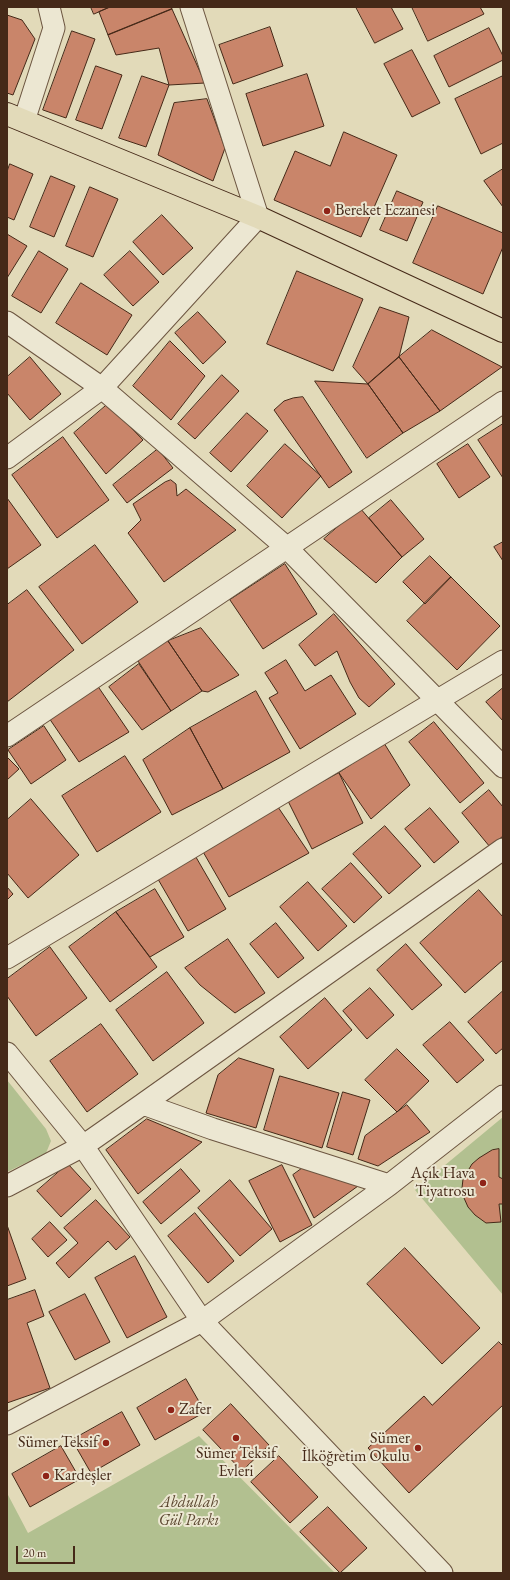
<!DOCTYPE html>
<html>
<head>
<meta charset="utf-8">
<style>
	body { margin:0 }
	#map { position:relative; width:510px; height:1580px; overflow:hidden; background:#e2dab9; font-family:"EB Garamond",serif }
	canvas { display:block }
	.frame { position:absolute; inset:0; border:8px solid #452918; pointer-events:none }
	.scale { position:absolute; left:16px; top:1546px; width:59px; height:18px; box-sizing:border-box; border:2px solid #452918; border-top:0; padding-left:5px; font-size:12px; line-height:14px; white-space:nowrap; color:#452918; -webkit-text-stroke:3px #ece7d2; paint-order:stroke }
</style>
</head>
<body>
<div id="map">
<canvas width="510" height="1580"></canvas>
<div class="frame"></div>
<div class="scale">20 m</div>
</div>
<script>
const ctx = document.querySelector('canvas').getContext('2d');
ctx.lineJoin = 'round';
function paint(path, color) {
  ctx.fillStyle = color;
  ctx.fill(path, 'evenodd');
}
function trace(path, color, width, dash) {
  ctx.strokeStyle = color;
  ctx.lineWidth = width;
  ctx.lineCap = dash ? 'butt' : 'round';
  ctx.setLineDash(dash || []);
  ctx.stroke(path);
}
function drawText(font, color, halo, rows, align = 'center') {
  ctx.font = font + ' "EB Garamond",serif';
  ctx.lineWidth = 4;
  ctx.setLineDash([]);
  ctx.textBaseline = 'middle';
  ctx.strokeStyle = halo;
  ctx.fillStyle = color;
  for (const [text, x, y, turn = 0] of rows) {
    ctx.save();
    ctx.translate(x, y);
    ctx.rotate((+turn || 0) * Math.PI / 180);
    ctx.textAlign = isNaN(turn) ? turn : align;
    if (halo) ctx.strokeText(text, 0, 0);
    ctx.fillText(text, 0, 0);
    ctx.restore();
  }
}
paint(new Path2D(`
	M7,1080L46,1129L51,1141L46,1153L7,1172Z
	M503,1117V1295L415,1190Z
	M199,1436L335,1573H7V1493L28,1533Z`), '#b2c090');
const building = new Path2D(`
	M91,7H110L94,14Z
	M110,7H171L172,9L108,35L99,12Z
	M356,7H391L403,29L375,43Z
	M412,7H480L484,14L428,41Z
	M172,9L205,83L169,85L159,48L116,55L108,35Z
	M7,15L22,20L35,39L13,95L7,93Z
	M270,27L283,66L233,84L219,45Z
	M489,28L503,56V60L449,87L434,56Z
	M72,31L95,39L66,118L43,110Z
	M412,50L440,103L412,117L384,64Z
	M96,66L122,75L102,129L76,120Z
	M307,74L324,126L263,146L246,94Z
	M142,76L169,85L146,147L119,138Z
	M503,76V143L481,154L455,99Z
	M207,99L225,148L213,181L158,155L174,103Z
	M344,132L397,155L361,237L274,200L295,151L330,166Z
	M10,164L33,174L14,220L7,217V172Z
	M503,169V207L484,181Z
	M51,176L75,186L54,237L30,227Z
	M90,187L118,199L93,257L66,246Z
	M397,191L423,202L407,241L380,230Z
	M438,206L503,233V247L483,294L413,263Z
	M162,215L193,248L163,275L133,242Z
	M7,234L27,246L7,278Z
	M39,251L68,269L41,313L12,296Z
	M130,251L159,282L133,306L104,275Z
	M297,271L363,299L333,371L267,344Z
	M81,283L132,315L107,355L56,323Z
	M380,307L409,317L399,357L368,384L353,367Z
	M198,312L226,342L203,364L175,333Z
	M432,330L502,367L440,411L399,357Z
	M170,341L205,376L171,420L133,386Z
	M30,357L61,394L30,420L7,393V377Z
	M399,357L440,411L403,433L368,384Z
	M222,375L239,391L195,439L178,424Z
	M315,381L368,384L403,433L367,458Z
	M303,397L352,472L329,488L274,410L284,401L293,398Z
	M108,404L143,440L106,474L74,433Z
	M247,413L268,431L231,472L210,453Z
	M503,424V478L478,440Z
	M63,437L109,500L57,538L12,475Z
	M285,444L321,476L282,518L247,486Z
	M468,444L490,477L459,498L437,464Z
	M158,449L173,468L127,503L113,485Z
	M171,480L176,484L177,496L186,489L236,530L164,582L128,533L141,520L133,504L165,482Z
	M7,498L41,545L7,569Z
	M391,500L424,539L402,557L369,518Z
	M360,508L402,557L376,583L324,539Z
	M503,542V561L494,547Z
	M95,545L138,602L82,644L39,587Z
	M430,556L451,577L425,604L403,582Z
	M285,564L317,614L263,649L230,600Z
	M451,577L500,626L457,670L407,621Z
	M27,590L74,650L7,702V605Z
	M334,614L395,684L369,707L359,698L350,682L337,651L315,666L299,645Z
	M201,628L239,675L208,692L202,691L168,641Z
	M168,641L202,691L171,711L136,658Z
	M286,660L305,691L331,675L356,714L300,749L269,698L278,693L265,673Z
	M139,664L171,711L142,730L109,687Z
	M97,685L129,732L79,762L49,718Z
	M503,688V721L486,702Z
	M256,691L290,752L223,789L190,728Z
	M434,722L484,783L460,803L409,742Z
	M44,726L66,760L31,784L8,750Z
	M190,728L223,789L172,815L143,760Z
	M384,743L410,785L371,819L339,773Z
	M125,756L161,812L97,852L62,796Z
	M7,757L19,769L7,780Z
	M339,773L363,823L312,849L288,801Z
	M489,790L503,807V836L490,847L462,813Z
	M31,799L79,855L28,898L7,873V820Z
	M278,807L309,853L229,897L202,850Z
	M430,808L459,842L434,863L405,829Z
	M385,826L421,866L389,894L353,854Z
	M193,852L226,909L188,931L155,874Z
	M351,863L382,897L354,923L322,889Z
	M308,882L347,926L318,951L280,907Z
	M7,887L13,894L7,900Z
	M155,889L184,937L150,957L116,912Z
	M479,890L503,917V960L465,993L420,943Z
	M116,912L157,967L110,1002L69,947Z
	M276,923L304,958L278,978L250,944Z
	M228,939L265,993L235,1013L200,985L185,968Z
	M406,944L442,985L412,1010L377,970Z
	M50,947L87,998L36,1036L7,996V979Z
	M167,972L204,1023L153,1061L116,1010Z
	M370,988L394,1015L367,1039L343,1011Z
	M503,991V1048L496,1054L468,1022Z
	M325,998L352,1030L308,1069L280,1037Z
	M450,1022L484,1060L457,1083L423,1045Z
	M101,1024L138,1074L87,1112L50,1061Z
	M397,1049L429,1081L397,1112L365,1080Z
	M239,1058L274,1069L256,1128L206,1113L218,1075Z
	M280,1076L339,1093L322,1148L264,1130Z
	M343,1092L370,1100L353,1155L327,1147Z
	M407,1105L430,1132L378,1166L358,1159L365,1136Z
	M147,1119L202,1142L138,1194L106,1150Z
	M499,1149V1177L503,1179V1204H499L501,1222L486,1223L475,1215L468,1207L464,1198L462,1188L463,1179L472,1164L479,1158L492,1150Z
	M68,1164L91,1189L61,1217L37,1191Z
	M282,1165L312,1225L280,1242L249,1181Z
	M304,1167L358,1186L314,1218L293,1175Z
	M181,1169L200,1191L161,1224L143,1202Z
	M230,1180L272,1229L240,1256L198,1208Z
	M96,1200L130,1237L116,1250L108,1241L69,1278L56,1263L78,1243L64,1228Z
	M195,1213L234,1261L208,1283L168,1236Z
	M50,1222L67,1240L48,1257L32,1239Z
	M7,1225L26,1279L7,1286Z
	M405,1248L480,1328L442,1364L367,1284Z
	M135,1256L167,1317L127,1338L95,1278Z
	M35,1290L44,1316L27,1323L50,1388L7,1403V1300Z
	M85,1294L110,1342L75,1360L49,1312Z
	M499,1342L503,1346V1405L409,1493L368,1448L424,1396L432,1405Z
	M186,1379L205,1412L155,1440L137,1408Z
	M231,1404L269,1445L242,1471L203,1430Z
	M122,1412L140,1445L91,1473L72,1440Z
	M61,1446L80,1479L30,1507L12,1474Z
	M279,1456L318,1497L290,1523L251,1482Z
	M328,1507L367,1548L340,1573L300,1532Z`);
paint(building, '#c9856a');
trace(building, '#452918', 1);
const minor = new Path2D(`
	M24,121L54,28L49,7
	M7,322L102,388L286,547L503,767
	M7,458L102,388L258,217L191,7
	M7,736L503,402
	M7,958L503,661
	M7,1053L83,1146L202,1321L442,1573
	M143,1104L503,849
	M7,1186L83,1146L143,1104L213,1129L389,1185
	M7,1424L202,1321L389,1185L503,1096`);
const major = new Path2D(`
	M7,114L258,217L503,331`);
trace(minor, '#6c5540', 23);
trace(major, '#452918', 24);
trace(minor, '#ece7d2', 21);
trace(major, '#e2dab9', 22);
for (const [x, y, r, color] of [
	[327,211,4,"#8f2418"],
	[483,1183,4,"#8f2418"],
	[171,1410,4,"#8f2418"],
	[236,1438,4,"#8f2418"],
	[106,1443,4,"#8f2418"],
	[418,1448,4,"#8f2418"],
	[46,1476,4,"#8f2418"]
]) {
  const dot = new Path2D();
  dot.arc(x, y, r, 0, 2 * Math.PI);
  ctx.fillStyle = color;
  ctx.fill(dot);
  trace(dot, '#ece7d2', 1.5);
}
drawText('16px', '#452918', '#ece7d2', [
	["Bereket Eczanesi",335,211],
	["Açık Hava",475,1174,"right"],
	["Tiyatrosu",475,1192,"right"],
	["Zafer",179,1410],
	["Sümer",410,1439,"right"],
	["İlköğretim Okulu",410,1457,"right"],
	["Sümer Teksif",98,1443,"right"],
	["Sümer Teksif",236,1454,"center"],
	["Evleri",236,1472,"center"],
	["Kardeşler",54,1476]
], 'left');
drawText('italic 16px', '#5b4730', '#ece7d2', [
	["Abdullah",189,1503],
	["Gül Parkı",189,1521]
]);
</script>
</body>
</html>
